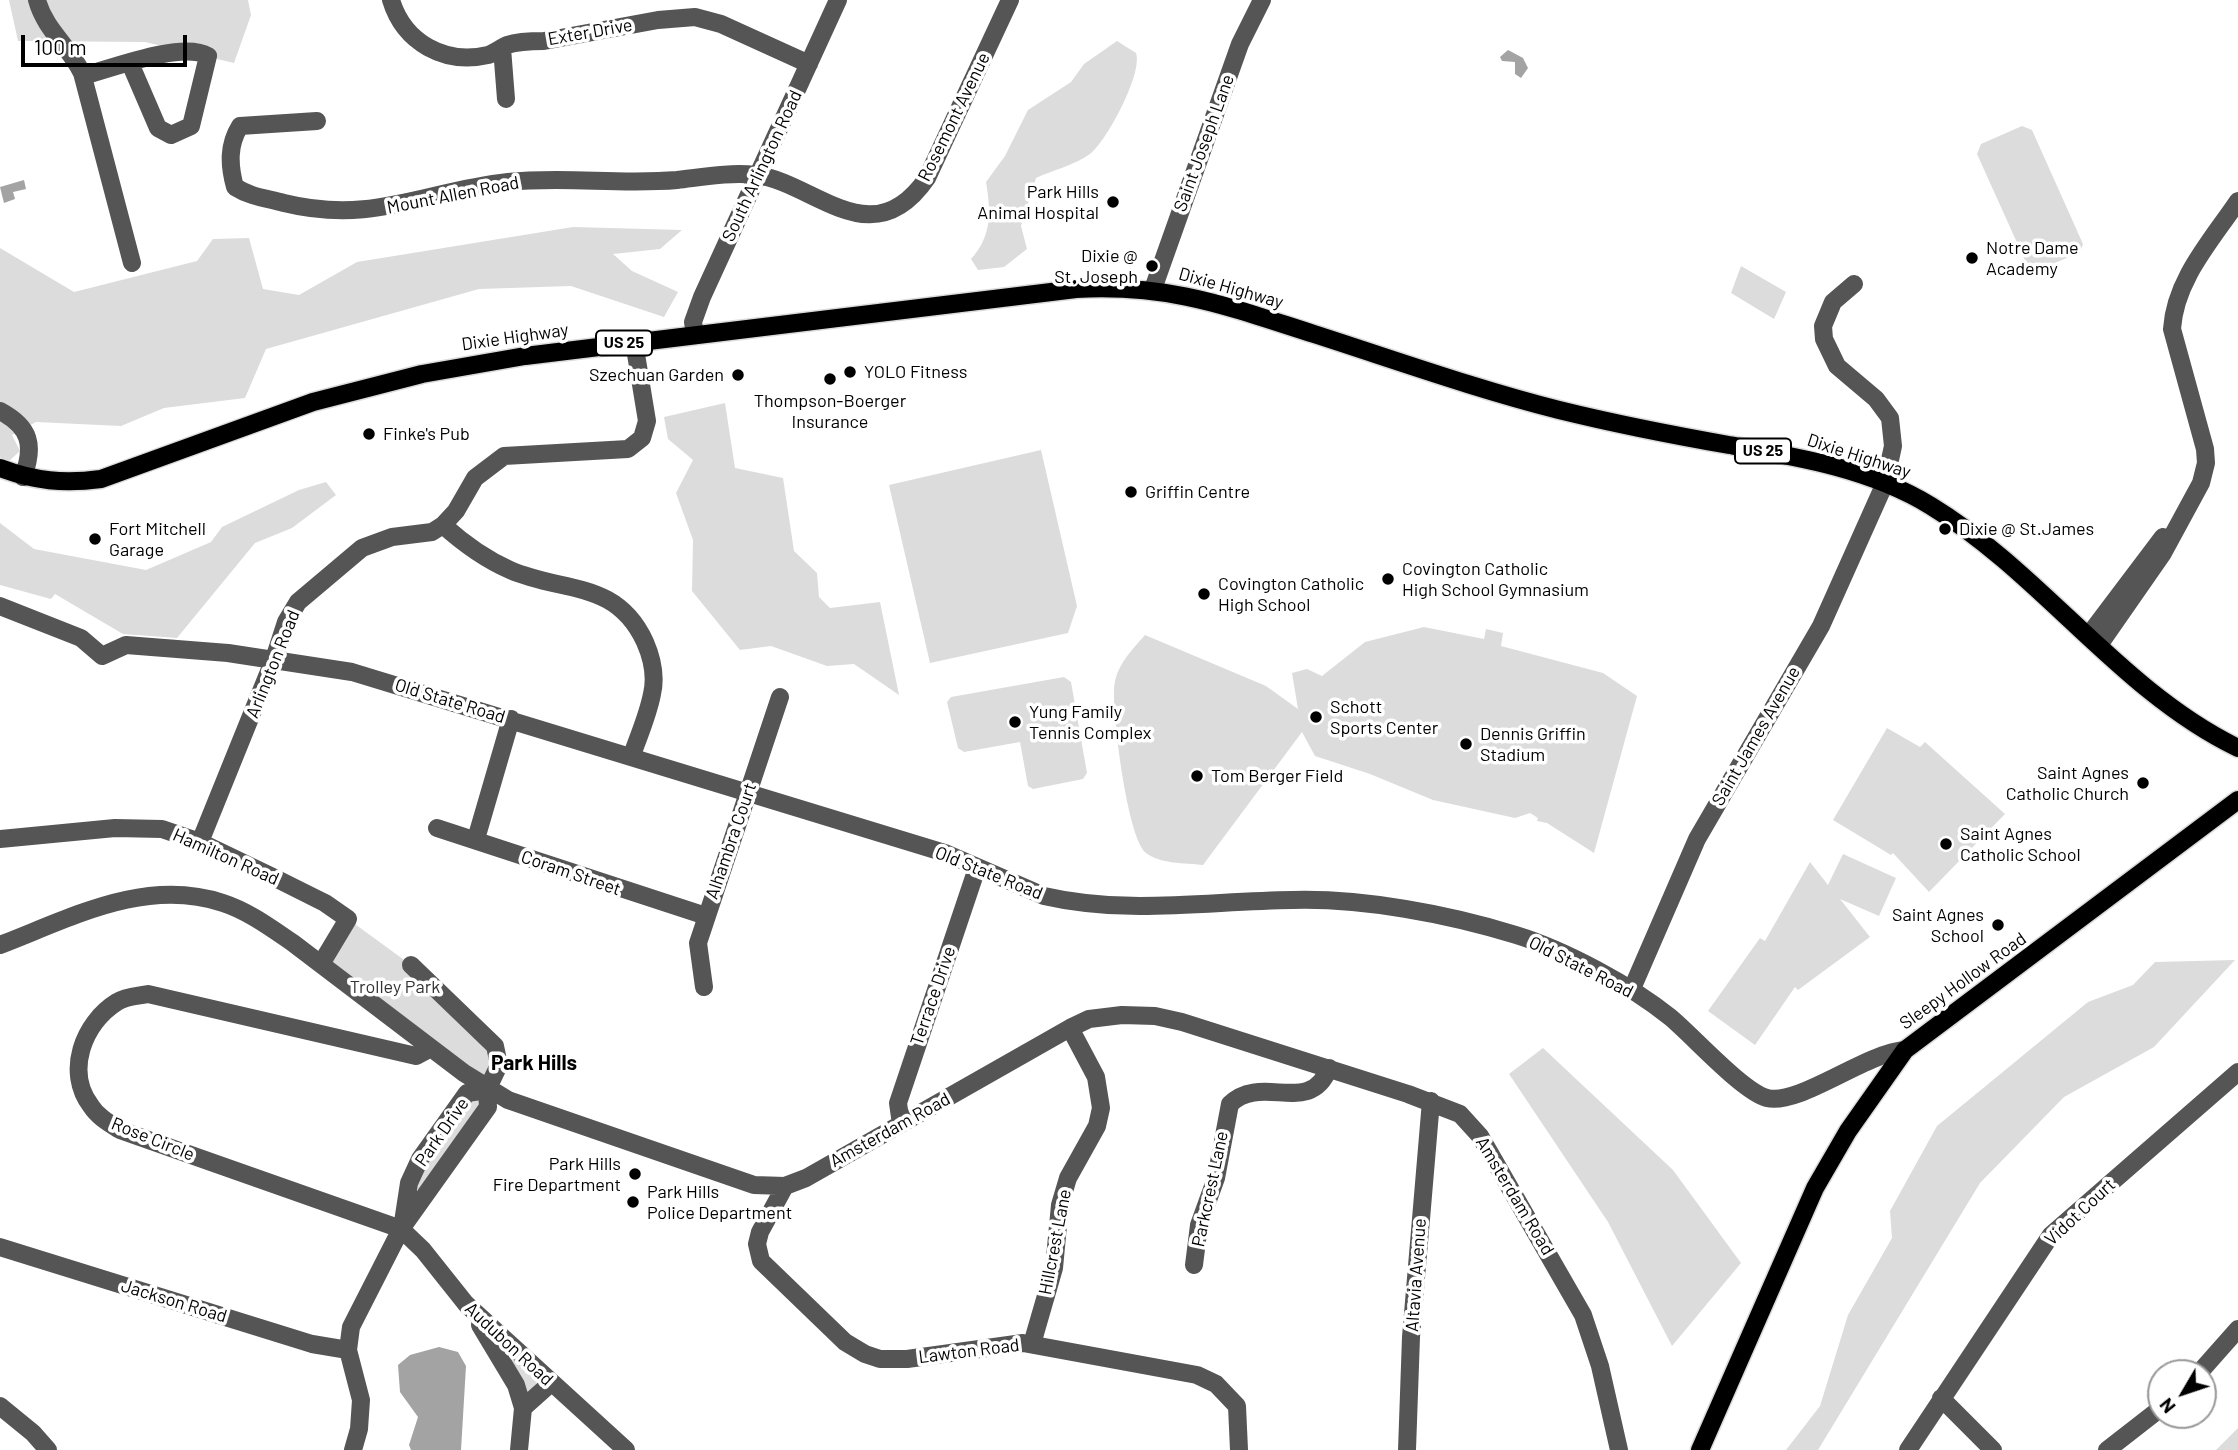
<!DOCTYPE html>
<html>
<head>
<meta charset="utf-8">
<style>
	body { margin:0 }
	#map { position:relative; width:2238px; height:1450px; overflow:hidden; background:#fff; font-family:Barlow,sans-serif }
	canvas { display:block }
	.north { position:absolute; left:2147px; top:1359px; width:70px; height:70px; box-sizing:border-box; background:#fff; border:2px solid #999; border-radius:50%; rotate:231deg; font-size:19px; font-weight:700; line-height:28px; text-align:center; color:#000 }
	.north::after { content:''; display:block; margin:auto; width:24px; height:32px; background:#000; clip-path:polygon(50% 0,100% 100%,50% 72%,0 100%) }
	.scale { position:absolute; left:21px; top:35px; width:166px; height:32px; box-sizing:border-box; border:4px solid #000; border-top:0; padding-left:9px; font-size:21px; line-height:24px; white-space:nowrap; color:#000; -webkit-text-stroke:5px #fff; paint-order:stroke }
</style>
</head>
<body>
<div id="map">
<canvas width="2238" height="1450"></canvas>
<div class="north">N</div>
<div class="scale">100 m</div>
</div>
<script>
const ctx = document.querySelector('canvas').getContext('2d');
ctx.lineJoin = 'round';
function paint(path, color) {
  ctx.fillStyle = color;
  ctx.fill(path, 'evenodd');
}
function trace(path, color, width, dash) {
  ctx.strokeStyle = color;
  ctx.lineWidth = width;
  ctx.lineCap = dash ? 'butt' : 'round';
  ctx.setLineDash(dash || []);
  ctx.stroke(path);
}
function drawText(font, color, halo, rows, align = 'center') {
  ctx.font = font + ' Barlow,sans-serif';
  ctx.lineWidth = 7;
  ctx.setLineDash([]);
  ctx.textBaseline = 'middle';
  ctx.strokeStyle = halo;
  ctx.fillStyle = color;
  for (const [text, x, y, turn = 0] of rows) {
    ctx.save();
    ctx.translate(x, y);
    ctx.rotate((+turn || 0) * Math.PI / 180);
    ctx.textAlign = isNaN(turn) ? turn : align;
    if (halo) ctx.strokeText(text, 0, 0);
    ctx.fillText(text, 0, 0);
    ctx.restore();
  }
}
paint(new Path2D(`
	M9,0H248L251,15L234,63L145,42L18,41Z
	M1117,41L1136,53C1143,73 1107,141 1090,154C1075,165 1053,170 1036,178L1021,226L1027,249L1004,267L978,270L971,259C992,236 991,212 986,182L1005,156L1028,110L1071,82L1084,64Z
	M2022,126L2032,130L2083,244L2080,252L2037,271L2028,267L1977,154L1981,144Z
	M573,227L682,230L660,249L613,254L632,271L678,292L664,317L571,286L479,289L266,349L245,398L164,408L121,426L36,422L12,435L20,451L8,462L0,457V248L74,292L197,261L213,239L249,238L263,289L299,295L357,262Z
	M1741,266L1786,292L1774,319L1731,293Z
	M725,403L735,468L783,478L794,551L817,573L819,597L830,608L880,602L899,695L854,664L827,666L771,646L740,650L692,591L693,540L676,493L693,460L668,439L664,417Z
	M1041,450L1077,606L1068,633L930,663L889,485Z
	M326,482L336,495L292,528L255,543L177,638L123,634L55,594L51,599L0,585V523L34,549L146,570L211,542L222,527L299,490Z
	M1424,627L1484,639L1486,629L1503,633L1501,646L1603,673L1637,696L1594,853L1547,823L1537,821L1538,818L1530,813L1515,818L1433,800L1370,774L1315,756L1302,732L1203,865C1185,863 1160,864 1146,853C1127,837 1113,718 1114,690C1115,667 1130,652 1145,635L1266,686L1298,709L1292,673L1307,669L1322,676L1365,642Z
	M1064,677L1071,682L1087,773L1083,779L1033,789L1028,786L1020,742L964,752L958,748L947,702L951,697Z
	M1887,728L1920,747L1925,742L2005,814L1929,892L1893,853L1891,855L1833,820Z
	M1843,854L1896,878L1879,916L1840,899L1870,937L1798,990L1795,987L1755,1045L1708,1011L1760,938L1765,941L1810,862L1828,885Z
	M348,919L411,965L495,1046L487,1090L321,964Z
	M2235,960L2154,1047L2064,1097L1980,1183L1818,1450H1786L1820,1406L1848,1315L1892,1238L1890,1211L1937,1126L2088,1002L2133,985L2155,962Z
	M1543,1048L1673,1170L1741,1263L1672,1346L1608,1222L1509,1074Z
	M467,1099H483L420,1190L416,1189V1178Z
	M508,1354L536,1378L537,1383L530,1392H524Z
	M2238,1428V1450H2216Z`), '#dcdcdc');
paint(new Path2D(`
	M1508,50L1523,58L1528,68L1521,78L1515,74V62L1502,61L1500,57Z
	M24,180L26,189L13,192L15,199L4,203L0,187Z
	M439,1347L458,1352L466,1366L461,1450H411L409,1445L418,1417L400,1392L398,1365L410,1355Z`), '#a3a3a3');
const major = new Path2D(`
	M0,468C34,481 64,484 101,479L313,402L422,374L525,356L1076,289C1171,284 1226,306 1314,334C1395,360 1476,389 1559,410C1616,424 1672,435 1729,445C1798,457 1871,469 1931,506C2043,574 2120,691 2238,748
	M1700,1450L1815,1188L1848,1131L1905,1050L2238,800`);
trace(major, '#dbdbdb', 21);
trace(new Path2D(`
	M37,0C45,30 69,46 82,73L132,263
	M391,0C404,43 445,65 488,55C495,53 500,48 507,45C519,41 532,41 544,41L658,20L695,17L721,24L809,64
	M502,48L506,99
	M83,76C113,68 182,41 208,56L191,126L171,135L158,128L130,63
	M317,121L240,126C228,145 229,165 235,187C251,197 266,198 284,203C373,225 425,191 508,182C564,176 620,185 677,180C703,177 730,172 756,175C814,182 872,258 927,178L1010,0
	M1153,289L1240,44L1262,0
	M695,335L693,322L702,297L838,0
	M0,411C30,427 35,445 23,477
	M443,525C463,543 485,559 510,570C562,593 616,579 645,642C652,658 656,677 652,694C648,715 639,735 632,755
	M0,606L81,638L102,656L126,645L228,653L352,672L945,853L1044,896C1126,915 1208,901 1292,900C1363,898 1448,914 1516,935C1565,950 1630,985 1670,1017C1693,1036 1742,1091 1767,1098C1799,1106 1865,1053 1905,1050
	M2089,635L2163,537
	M2099,645L2163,553L2201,483L2206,463L2205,449L2172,329C2175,280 2211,241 2238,201
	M437,828L706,916
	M0,839L115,828L162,829L200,842L275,878L325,903L348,919L321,964
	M476,839L511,719
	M200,842L274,659L286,622L298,602L362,548L392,537L432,532L443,525L456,511L475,478L504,456L628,449L642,438L647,421L634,342
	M0,945C71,918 145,877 223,903C248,911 271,928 293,943L464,1073L508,1100L754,1185L785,1186L806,1178L1070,1028L1089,1019L1122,1015L1155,1016L1182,1022L1408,1094L1460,1114L1480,1136L1583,1315L1600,1366L1619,1450
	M411,965L495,1046L499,1065L487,1090
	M704,987L698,943L780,697
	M1631,991L1697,839L1821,626L1885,483L1893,446L1890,418L1876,399L1837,366L1824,339L1823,326L1833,302L1854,284
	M431,1048L416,1056L148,994C138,996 126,996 117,1002C83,1023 65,1072 91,1106C98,1117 109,1123 120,1130L401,1229L423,1250L466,1304L626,1450
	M901,1124L898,1103L977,868
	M785,1186L760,1232L757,1244L761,1261L845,1342L865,1354L880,1359H907L1023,1343L1197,1375L1216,1384L1237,1406L1239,1450
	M403,1222L409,1183L420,1159L467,1093L487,1090
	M0,1247L312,1344L348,1350
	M1194,1265L1199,1225L1216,1178L1230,1104C1262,1073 1310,1117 1329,1068
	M480,1325L516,1385L523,1408L519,1450
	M1032,1344L1054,1268L1060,1205L1068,1178L1097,1126L1101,1108L1096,1077L1070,1028
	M2199,1373L2238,1329
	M1941,1398L1993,1450
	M0,1406L33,1433L48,1450
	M523,1408L551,1383
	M353,1450L359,1429L361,1400L348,1350L351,1327L401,1229L488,1107L487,1090
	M1407,1450L1411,1337L1431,1101
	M1908,1450L2051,1235L2238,1072
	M2107,1450L2161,1408`), '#555', 18);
trace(major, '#000', 18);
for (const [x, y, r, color] of [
	[1113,202,7,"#000"],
	[1972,258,7,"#000"],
	[1152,266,7,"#000"],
	[850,372,7,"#000"],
	[738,375,7,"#000"],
	[830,379,7,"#000"],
	[369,434,7,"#000"],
	[1131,492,7,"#000"],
	[1945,529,7,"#000"],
	[95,539,7,"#000"],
	[1388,579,7,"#000"],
	[1204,594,7,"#000"],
	[1316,717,7,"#000"],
	[1015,722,7,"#000"],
	[1466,744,7,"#000"],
	[1197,776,7,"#000"],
	[2143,783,7,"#000"],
	[1946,844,7,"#000"],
	[1998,925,7,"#000"],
	[635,1174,7,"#000"],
	[633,1202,7,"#000"]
]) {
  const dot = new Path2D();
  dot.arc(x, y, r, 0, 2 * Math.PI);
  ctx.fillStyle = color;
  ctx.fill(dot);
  trace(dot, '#fff', 2.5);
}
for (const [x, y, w] of [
	[624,343,56],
	[1763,451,56]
]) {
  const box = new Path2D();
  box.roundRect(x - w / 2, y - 12.5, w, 25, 5);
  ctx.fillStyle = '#fff';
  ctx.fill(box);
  trace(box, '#000', 2);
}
drawText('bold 16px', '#000', null, [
	["US 25",624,343],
	["US 25",1763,451]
]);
drawText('18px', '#000', '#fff', [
	["Exter Drive",590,32,-10],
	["Rosemont Avenue",954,117,-64],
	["Saint Joseph Lane",1204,143,-70],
	["South Arlington Road",762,166,-65],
	["Mount Allen Road",453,195,-11],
	["Dixie Highway",1231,288,16],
	["Dixie Highway",515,337,-8],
	["Dixie Highway",1859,456,18],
	["Arlington Road",273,664,-68],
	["Old State Road",450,701,17],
	["Saint James Avenue",1756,736,-60],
	["Alhambra Court",731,841,-71],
	["Hamilton Road",226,857,24],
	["Coram Street",571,873,19],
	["Old State Road",989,873,22],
	["Old State Road",1581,967,27],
	["Sleepy Hollow Road",1963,981,-36],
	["Terrace Drive",933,996,-71],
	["Amsterdam Road",890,1130,-29],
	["Park Drive",442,1132,-55],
	["Rose Circle",153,1139,22],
	["Parkcrest Lane",1210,1189,-78],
	["Amsterdam Road",1515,1196,59],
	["Vidot Court",2080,1212,-43],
	["Hillcrest Lane",1055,1242,-79],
	["Altavia Avenue",1416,1275,-86],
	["Jackson Road",174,1301,17],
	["Audubon Road",509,1344,43],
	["Lawton Road",969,1351,-7]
]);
drawText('18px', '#000', '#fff', [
	["Park Hills",1099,192,"right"],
	["Animal Hospital",1099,213,"right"],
	["Notre Dame",1986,248],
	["Academy",1986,269],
	["Dixie @",1138,256,"right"],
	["St. Joseph",1138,277,"right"],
	["YOLO Fitness",864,372],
	["Szechuan Garden",724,375,"right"],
	["Thompson-Boerger",830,401,"center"],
	["Insurance",830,422,"center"],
	["Finke's Pub",383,434],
	["Griffin Centre",1145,492],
	["Fort Mitchell",109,529],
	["Garage",109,550],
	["Dixie @ St.James",1959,529],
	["Covington Catholic",1402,569],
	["High School Gymnasium",1402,590],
	["Covington Catholic",1218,584],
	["High School",1218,605],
	["Schott",1330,707],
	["Sports Center",1330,728],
	["Yung Family",1029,712],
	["Tennis Complex",1029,733],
	["Dennis Griffin",1480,734],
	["Stadium",1480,755],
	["Saint Agnes",2129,773,"right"],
	["Catholic Church",2129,794,"right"],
	["Tom Berger Field",1211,776],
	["Saint Agnes",1960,834],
	["Catholic School",1960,855],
	["Saint Agnes",1984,915,"right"],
	["School",1984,936,"right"],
	["Park Hills",621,1164,"right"],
	["Fire Department",621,1185,"right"],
	["Park Hills",647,1192],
	["Police Department",647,1213]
], 'left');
drawText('18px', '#333', '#fff', [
	["Trolley Park",395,987]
]);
drawText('bold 21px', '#000', '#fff', [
	["Park Hills",534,1063]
]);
</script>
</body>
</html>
